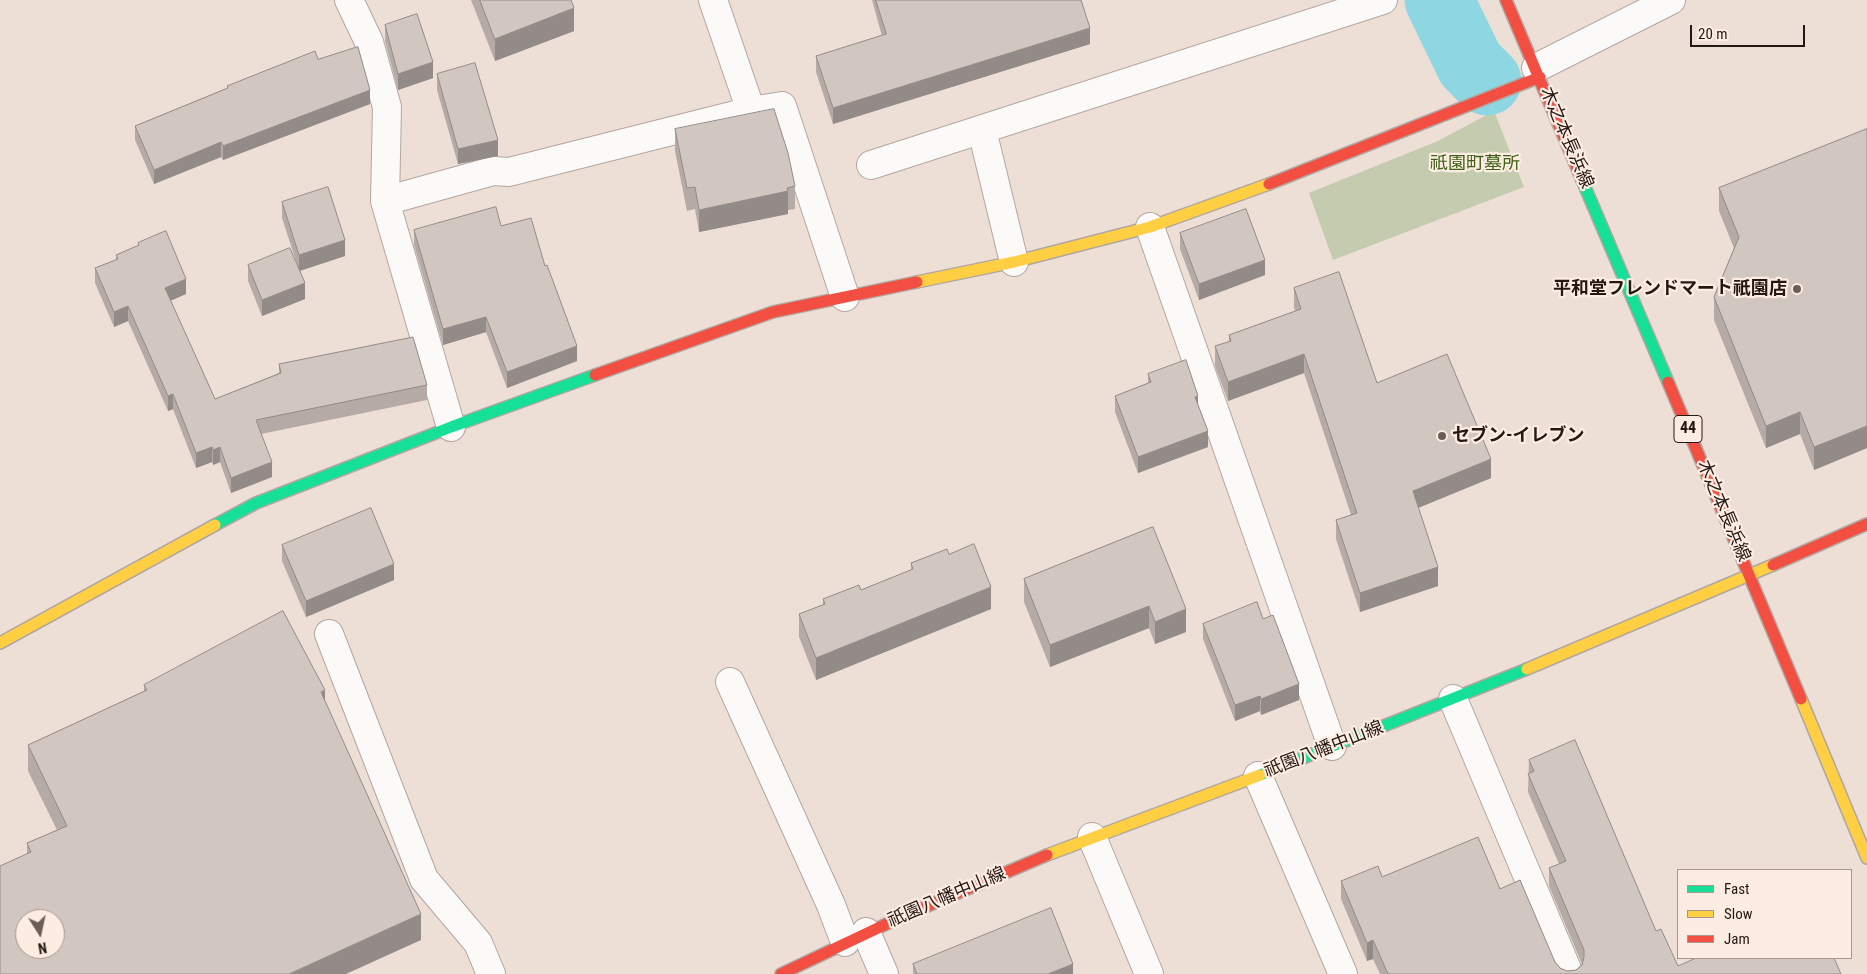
<!DOCTYPE html>
<html>
<head>
<meta charset="utf-8">
<style>
	body { margin:0 }
	#map { position:relative; width:1867px; height:974px; overflow:hidden; background:#eddfd6; font-family:"Roboto Condensed",sans-serif }
	canvas { display:block }
	.legend { position:absolute; left:1677px; top:869px; width:175px; height:90px; box-sizing:border-box; background:#fdece2; border:1px solid #a6988f; margin:0; padding:6px 9px; list-style:none; font-size:15px; color:#231913 }
	.legend li { display:flex; align-items:center; gap:10px; height:25px }
	.legend b { width:25px; border:1px solid #a6988f }
	.north { position:absolute; left:15px; top:909px; width:50px; height:50px; box-sizing:border-box; background:#fdece2; border:1px solid #a6988f; border-radius:50%; rotate:170deg; font-size:14px; font-weight:700; line-height:20px; text-align:center; color:#231913 }
	.north::after { content:''; display:block; margin:auto; width:18px; height:22px; background:#6a5e57; clip-path:polygon(50% 0,100% 100%,50% 72%,0 100%) }
	.scale { position:absolute; left:1690px; top:25px; width:115px; height:22px; box-sizing:border-box; border:2px solid #231913; border-top:0; padding-left:6px; font-size:15px; line-height:18px; white-space:nowrap; color:#231913; -webkit-text-stroke:4px #fdece2; paint-order:stroke }
</style>
</head>
<body>
<div id="map">
<canvas width="1867" height="974"></canvas>
<ul class="legend">
<li><b style="height:6px;background:#16e098"></b>Fast</li>
<li><b style="height:6px;background:#ffcf43"></b>Slow</li>
<li><b style="height:6px;background:#f24e42"></b>Jam</li>
</ul>
<div class="north">N</div>
<div class="scale">20 m</div>
</div>
<script>
const ctx = document.querySelector('canvas').getContext('2d');
ctx.lineJoin = 'round';
function paint(path, color) {
  ctx.fillStyle = color;
  ctx.fill(path, 'evenodd');
}
function trace(path, color, width, dash) {
  ctx.strokeStyle = color;
  ctx.lineWidth = width;
  ctx.lineCap = dash ? 'butt' : 'round';
  ctx.setLineDash(dash || []);
  ctx.stroke(path);
}
function drawText(font, color, halo, rows, align = 'center') {
  ctx.font = font + ' "Roboto Condensed","Noto Sans JP",sans-serif';
  ctx.lineWidth = 4.5;
  ctx.setLineDash([]);
  ctx.textBaseline = 'middle';
  ctx.strokeStyle = halo;
  ctx.fillStyle = color;
  for (const [text, x, y, turn = 0] of rows) {
    ctx.save();
    ctx.translate(x, y);
    ctx.rotate((+turn || 0) * Math.PI / 180);
    ctx.textAlign = isNaN(turn) ? turn : align;
    if (halo) ctx.strokeText(text, 0, 0);
    ctx.fillText(text, 0, 0);
    ctx.restore();
  }
}
paint(new Path2D(`
	M1494,111L1524,187L1333,260L1309,193L1438,141Z`), '#c4cbaf');
trace(new Path2D(`
	M1439,0L1470,64L1487,81`), '#8ed7e2', 69);
const street = new Path2D(`
	M349,0L369,42L387,107L385,201L451,427
	M713,0L751,111
	M1536,68L1671,0
	M982,130L1014,262
	M871,165L1383,0
	M385,201L493,171L509,172L751,111L782,106L845,297
	M1150,227L1332,746
	M329,634L424,879L478,943L491,974
	M730,682L831,905L845,942
	M1453,699L1569,974
	M1258,776L1343,974
	M1092,837L1149,974
	M866,932L884,974`);
const fast = new Path2D(`
	M1582,180L1668,382
	M215,525L256,503L451,427L595,375
	M1260,775L1527,669`);
const slow = new Path2D(`
	M917,282L1014,262L1150,227L1269,184
	M0,643L215,525
	M1527,669L1773,565
	M1801,699L1867,858
	M1047,855L1260,775`);
const jam = new Path2D(`
	M1506,0L1582,180
	M1269,184L1540,77
	M595,375L773,312L917,282
	M1668,382L1801,699
	M1773,565L1867,524
	M781,974L897,919L1047,855`);
trace(street, '#b2a7a0', 30);
trace(fast, '#b2a7a0', 14);
trace(slow, '#b2a7a0', 14);
trace(jam, '#b2a7a0', 14);
trace(street, '#fcfaf9', 28);
trace(fast, '#16e098', 11);
trace(slow, '#ffcf43', 11);
trace(jam, '#f24e42', 11);
paint(new Path2D(`
	M471,0H571L574,31L495,61Z
	M872,0H1081L1090,44L833,124L816,72V56L882,36Z
	M385,25L433,78L398,90L385,41Z
	M318,59L370,104L223,160L221,157L154,184L135,140V126L227,88V86Z
	M437,74L498,156L458,164L437,90Z
	M675,129L795,186V209L788,210V214L699,232L695,209L687,211L675,151Z
	M1867,129V448L1814,470L1800,434L1766,448L1714,320V297L1734,248L1719,211V188Z
	M282,202L345,256L300,271L305,299L262,316L248,281V265L297,264L282,218Z
	M501,226L545,266L577,361L507,388L486,332L443,345L414,245V230Z
	M1180,233L1265,275L1199,300L1180,249Z
	M138,243L186,294L170,301L215,399L279,373V364L427,385V400L261,434L272,477L231,493L220,462L213,465L212,462L196,468L173,409L168,411L128,321L114,327L95,283V268L116,260V255L138,246Z
	M1294,288L1377,383L1491,478L1418,508L1438,586L1360,612L1336,539V520L1351,515L1304,373L1228,401L1215,366V346L1229,342V335L1295,311L1294,307Z
	M1148,374L1198,405L1208,447L1138,473L1115,412V396L1148,383Z
	M1153,527L1186,632L1155,644L1149,628L1050,667L1024,602V579Z
	M282,545L394,580L306,617L282,561Z
	M949,554L991,609L816,680L799,637V614L823,605V599L861,590L911,570V563Z
	M1263,619L1299,700L1261,715L1260,711L1235,721L1203,639V624Z
	M144,685L325,701L421,940L27,854V843L57,830L28,771V745L144,691Z
	M1529,760L1656,931L1678,966L1841,974H1380L1373,959L1367,961L1341,899V881L1382,877L1500,889L1560,968L1567,971L1576,970L1582,964L1549,886V868L1559,864L1528,792Z
	M913,964L1073,974H913Z`), '#b5aaa6');
paint(new Path2D(`
	M574,8V31L495,61V39Z
	M1090,28V44L833,124V108Z
	M433,62V78L398,90V74Z
	M370,90V104L223,160V146Z
	M498,140V156L458,164V149Z
	M221,142V157L154,184V170Z
	M788,191V214L699,232V210Z
	M345,240V256L299,271V255Z
	M1265,260V275L1199,300V284Z
	M186,279V294L165,303V288Z
	M305,283V299L262,316V300Z
	M128,306V321L114,327V312Z
	M486,317V332L443,345V329Z
	M577,346V361L507,388V372Z
	M1304,354V373L1228,401V382Z
	M173,394V409L168,411V396Z
	M1198,396V412L1195,397Z
	M1800,412V434L1766,448V426Z
	M1867,426V448L1814,470V447Z
	M1208,431V447L1138,473V457Z
	M212,447V462L196,468V453Z
	M220,447V462L213,465V450Z
	M1491,459V478L1413,510V491Z
	M272,462V477L231,493V478Z
	M394,564V580L306,617V601Z
	M1438,567V586L1360,612V593Z
	M991,587V609L816,680V658Z
	M1149,606V628L1050,667V645Z
	M1186,609V632L1155,644V622Z
	M1299,684V700L1261,715V699Z
	M325,690V715L321,692Z
	M1260,696V711L1235,721V705Z
	M421,914V940L346,974H289Z
	M1373,940V959L1367,961V943Z
	M1073,964V974H1048Z`), '#938b87');
const building = new Path2D(`
	M480,0H571L574,8L495,39Z
	M876,0H1081L1090,28L833,108L816,56L886,34Z
	M417,14L433,62L398,74L385,25Z
	M358,47L370,90L223,146L221,142L154,170L135,126L228,88L227,86L315,51L318,59Z
	M475,63L498,140L458,149L437,74Z
	M774,109L788,153L795,186L787,188L788,191L699,210L695,187L687,188L675,129Z
	M1867,129V426L1814,447L1800,412L1766,426L1714,297L1739,237L1719,188Z
	M328,187L345,240L299,255L282,202Z
	M496,207L501,226L531,218L545,266L547,265L577,346L507,372L486,317L443,329L414,230Z
	M1246,209L1265,260L1199,284L1180,233Z
	M166,231L186,279L165,288L215,399L281,373L279,364L413,337L427,385L256,420L272,462L231,478L220,447L213,450L212,447L196,453L173,394L168,396L128,306L114,312L95,268L118,259L116,255L139,245L138,243Z
	M290,248L305,283L262,300L248,265Z
	M1339,272L1377,383L1447,354L1491,459L1413,491L1438,567L1360,593L1336,520L1357,513L1304,354L1228,382L1215,346L1231,341L1229,335L1301,309L1294,288Z
	M1186,360L1198,396L1195,397L1208,431L1138,457L1115,396L1151,382L1148,374Z
	M371,508L394,564L306,601L282,545Z
	M1153,527L1186,609L1155,622L1149,606L1050,645L1024,579Z
	M974,544L991,587L816,658L799,614L825,604L823,599L859,585L861,590L913,569L911,563L947,549L949,554Z
	M1257,602L1263,619L1273,615L1299,684L1261,699L1260,696L1235,705L1203,624Z
	M283,611L325,690L321,692L421,914L289,974H0V866L31,852L27,843L67,826L28,745L147,690L144,685ZM25,919H55V949H25Z
	M1575,740L1656,931L1661,929L1678,966L1696,958H1834L1841,974H1388L1373,940L1367,943L1341,881L1378,866L1382,877L1478,837L1500,889L1520,880L1555,962L1560,968L1567,971L1576,970L1582,965L1584,957V950L1549,868L1566,861L1528,774L1534,771L1529,760Z
	M1051,908L1073,964L1048,974H917L913,964Z`);
paint(building, '#d2c6c1');
trace(building, '#938b87', 1);
for (const [x, y, r, color] of [
	[1797,289,5,"#6a5e57"],
	[1442,436,5,"#6a5e57"]
]) {
  const dot = new Path2D();
  dot.arc(x, y, r, 0, 2 * Math.PI);
  ctx.fillStyle = color;
  ctx.fill(dot);
  trace(dot, '#fdece2', 2);
}
for (const [x, y, w] of [
	[1688,429,28]
]) {
  const box = new Path2D();
  box.roundRect(x - w / 2, y - 13.5, w, 27, 4);
  ctx.fillStyle = '#fdece2';
  ctx.fill(box);
  trace(box, '#231913', 1);
}
drawText('bold 16px', '#231913', null, [
	["44",1688,429]
]);
drawText('18px', '#231913', '#fdece2', [
	["木之本長浜線",1566,138,67],
	["木之本長浜線",1723,511,67],
	["祇園八幡中山線",1324,750,-21],
	["祇園八幡中山線",947,898,-23]
]);
drawText('18px', '#3d5f16', '#fdece2', [
	["祇園町墓所",1475,164]
]);
drawText('bold 18px', '#231913', '#fdece2', [
	["平和堂フレンドマート祇園店",1787,289],
	["セブン-イレブン",1452,436,"left"]
], 'right');
</script>
</body>
</html>
